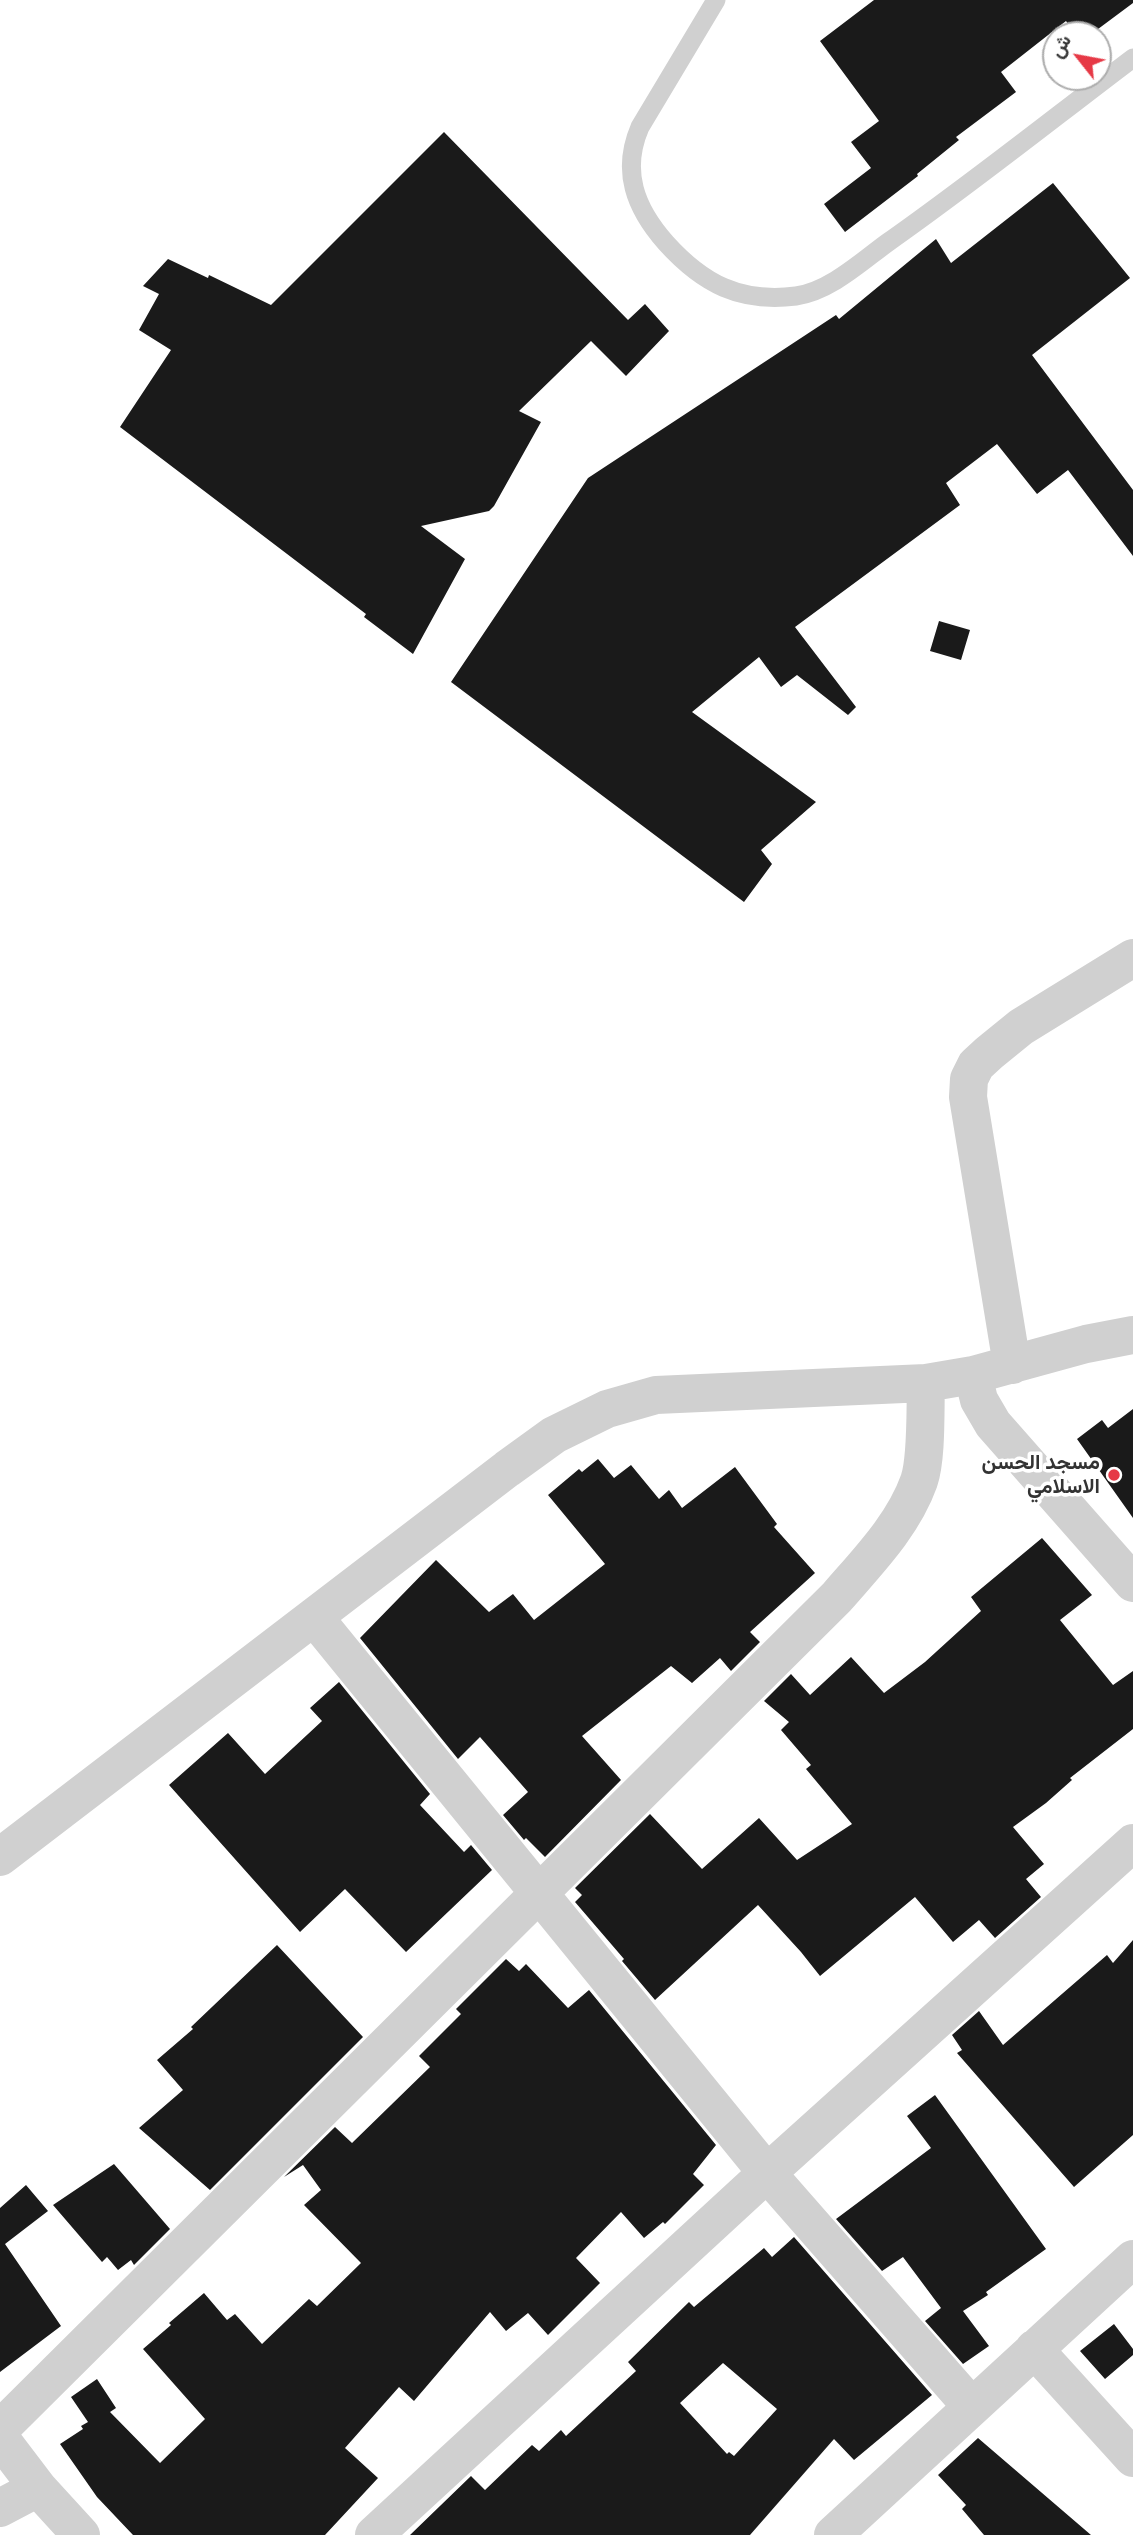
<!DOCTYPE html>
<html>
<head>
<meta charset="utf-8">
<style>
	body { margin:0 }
	#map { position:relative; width:1133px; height:2535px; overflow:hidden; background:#fff; font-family:Signika,Vazirmatn,sans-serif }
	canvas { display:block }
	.north { position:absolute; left:1042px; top:21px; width:70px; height:70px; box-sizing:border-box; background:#fff; border:2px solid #adadad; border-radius:50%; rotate:301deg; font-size:19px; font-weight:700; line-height:28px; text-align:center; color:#333 }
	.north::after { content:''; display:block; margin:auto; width:24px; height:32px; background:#e63946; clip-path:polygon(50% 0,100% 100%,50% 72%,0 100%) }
</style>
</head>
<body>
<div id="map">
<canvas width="1133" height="2535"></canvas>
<div class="north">ش</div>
</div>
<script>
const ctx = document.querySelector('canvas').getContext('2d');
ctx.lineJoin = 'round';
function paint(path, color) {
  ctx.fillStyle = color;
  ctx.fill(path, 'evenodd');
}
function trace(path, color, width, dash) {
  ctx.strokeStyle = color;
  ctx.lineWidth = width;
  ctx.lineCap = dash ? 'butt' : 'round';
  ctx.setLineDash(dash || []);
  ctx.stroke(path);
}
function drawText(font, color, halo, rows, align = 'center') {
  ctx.font = font + ' Signika,Vazirmatn,sans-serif';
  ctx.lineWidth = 7;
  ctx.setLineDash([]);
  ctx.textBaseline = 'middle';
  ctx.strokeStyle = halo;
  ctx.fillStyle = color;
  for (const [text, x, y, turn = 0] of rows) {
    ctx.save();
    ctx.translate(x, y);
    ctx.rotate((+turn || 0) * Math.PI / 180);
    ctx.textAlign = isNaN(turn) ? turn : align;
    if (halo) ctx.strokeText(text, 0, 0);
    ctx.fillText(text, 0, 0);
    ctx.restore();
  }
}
paint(new Path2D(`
	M874,0H1133V3L1090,35H1076L1066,21L1001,72L1016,92L956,137L959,140L917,174L918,176L845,232L824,204L871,168L851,142L879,121L820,41Z
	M444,132L628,320L645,304L669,331L626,376L591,341L519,411L541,422L494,506L489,511L421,526L465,559L413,654L364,617L366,614L120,427L171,350L139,330L159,294L143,286L168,259L208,278L209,275L271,305Z
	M1053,183L1130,278L1032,355L1133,490V556L1068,470L1037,494L997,444L946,483L960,505L795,627L856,707L848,715L797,675L781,687L759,657L692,712L816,802L761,850L772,864L744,902L451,682L588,478L836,315L839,319L936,239L951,263Z
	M939,621L970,630L961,660L930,651Z
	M1133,1409V1518L1077,1439L1102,1420L1108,1428Z
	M598,1459L614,1478L631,1465L659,1499L669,1490L682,1508L735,1467L777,1524L774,1527L815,1573L750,1632L760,1642L731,1671L720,1658L692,1683L671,1666L582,1736L621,1780L545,1857L526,1838L524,1840L503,1815L528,1792L480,1737L458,1759L360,1638L436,1560L489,1612L513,1594L534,1620L605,1564L548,1495L579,1469L582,1472Z
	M1042,1538L1092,1595L1060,1620L1113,1685L1133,1671V1729L1070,1778L1072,1780L1046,1803L1013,1827L1044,1864L1026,1879L1041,1897L995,1938L979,1920L953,1942L915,1897L820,1976L801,1952L758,1905L655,2000L622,1961L624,1959L575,1902L582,1895L575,1888L650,1814L702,1869L759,1818L797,1860L852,1824L806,1769L811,1765L781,1730L789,1722L764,1701L791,1674L810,1695L851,1657L884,1693L925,1662L981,1611L971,1597Z
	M339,1682L430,1794L420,1805L464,1852L471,1845L492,1870L406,1952L345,1889L300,1932L169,1785L228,1733L265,1774L322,1721L310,1708Z
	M1133,1940V2135L1074,2187L957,2053L962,2050L952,2035L979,2011L1003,2045L1107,1955L1113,1963Z
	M277,1945L363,2037L210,2190L139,2128L183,2090L157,2060L193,2029L191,2027Z
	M506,1959L519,1971L526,1964L568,2008L589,1990L716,2145L693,2174L704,2185L665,2224L663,2222L644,2238L621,2212L576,2258L600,2283L548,2335L528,2313L506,2331L490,2312L414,2401L399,2387L345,2448L378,2478L325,2535H133L97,2497L60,2444L83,2429L81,2426L88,2422L71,2397L97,2379L116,2408L110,2412L160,2463L205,2419L143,2349L171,2325L169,2323L204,2293L227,2320L235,2314L262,2344L309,2299L317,2306L361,2263L304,2205L321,2190L303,2165L284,2177L335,2127L352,2143L430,2067L419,2056L461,2014L456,2009Z
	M935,2095L1046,2249L986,2292L988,2295L963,2311L989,2346L963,2364L925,2321L941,2308L903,2257L882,2271L836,2219L931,2148L907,2116Z
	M114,2164L170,2229L134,2265L131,2260L118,2270L107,2257L102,2262L53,2205Z
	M26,2185L48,2211L5,2244L61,2326L0,2372V2208Z
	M794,2237L932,2395L854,2460L834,2439L750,2535H410L471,2476L485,2490L532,2445L539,2451L561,2430L566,2436L636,2371L628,2362L689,2302L694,2307L764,2248L772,2257ZM723,2363L777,2409L734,2456L729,2452L727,2454L680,2403Z
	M1114,2324L1133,2349V2355L1105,2379L1080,2351Z
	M978,2438L1091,2535H984L962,2509L966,2505L938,2475Z`), '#1a1a1a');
trace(new Path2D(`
	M716,0L640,127C621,171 635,208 666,243C703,284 740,303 796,296C830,291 861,262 887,243C971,184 1051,120 1133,58`), '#d0d0d0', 19);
trace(new Path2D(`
	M1012,1365L968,1097L969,1079L976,1065L989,1053L1021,1027L1133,958
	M973,1375L979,1400L993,1424L1133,1583
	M314,1617L767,2173L971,2406
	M0,1857L507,1469L554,1435L607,1409L656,1395L926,1383L973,1375L1086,1344L1133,1335
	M1034,2349L1133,2458
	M0,2429L837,1597C867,1562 903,1526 919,1481C927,1458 925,1409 926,1383
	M0,2438L38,2488L81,2535
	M0,2508L38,2488
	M374,2535L767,2173L1133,1843
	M833,2535L1133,2259`), '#d0d0d0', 38);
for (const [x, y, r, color] of [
	[1114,1475,7,"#e63946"]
]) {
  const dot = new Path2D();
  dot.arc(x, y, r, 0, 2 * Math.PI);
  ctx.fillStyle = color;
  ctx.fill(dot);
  trace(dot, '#fff', 2.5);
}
drawText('bold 21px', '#333', '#fff', [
	["مسجد الحسن",1100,1463],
	["الاسلامي",1100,1487]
], 'right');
</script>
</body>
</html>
